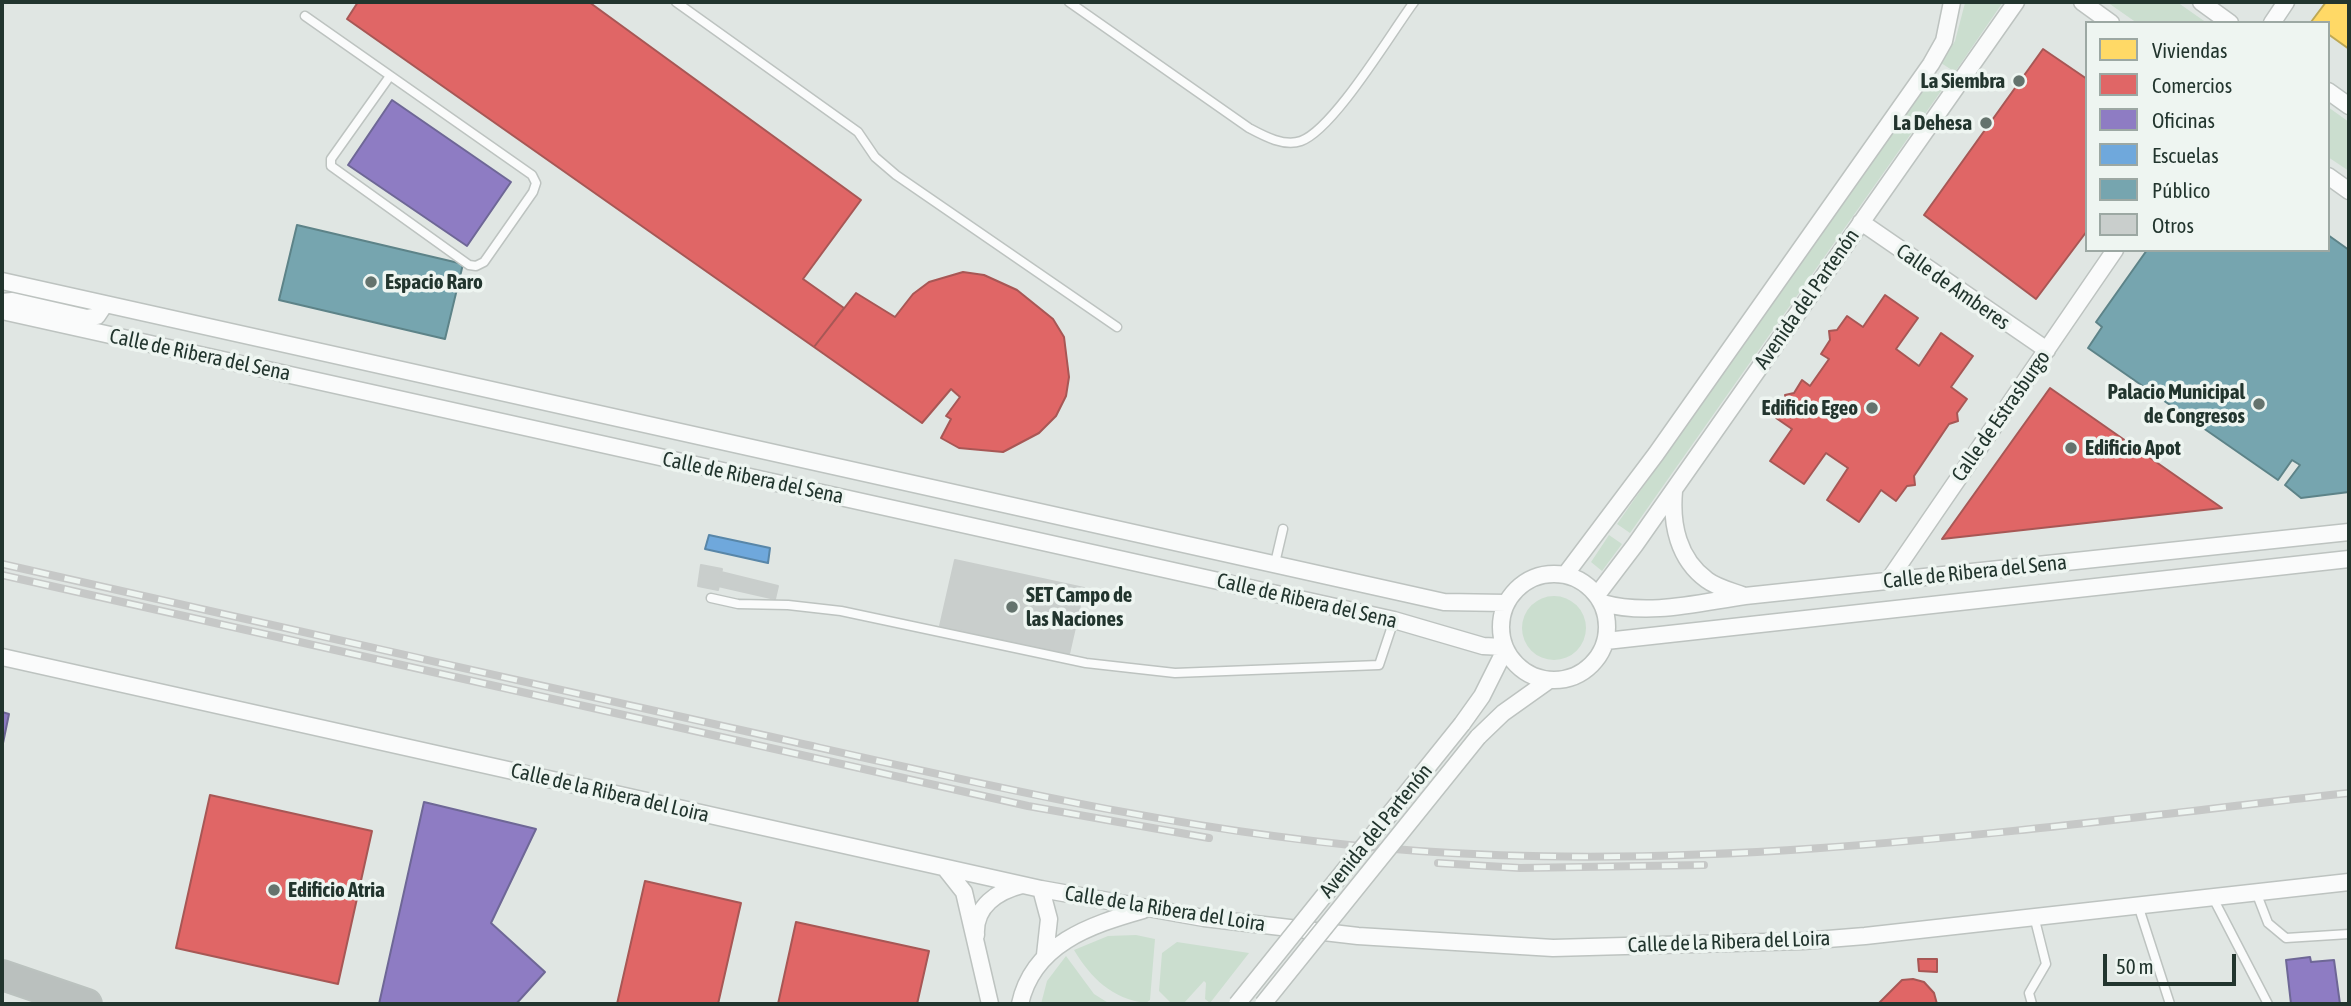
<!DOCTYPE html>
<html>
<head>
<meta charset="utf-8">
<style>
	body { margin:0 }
	#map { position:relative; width:2351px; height:1006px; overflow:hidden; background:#e0e6e3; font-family:"Asap Condensed",sans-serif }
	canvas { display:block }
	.frame { position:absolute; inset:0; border:4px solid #22352e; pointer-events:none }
	.legend { position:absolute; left:2085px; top:21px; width:245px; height:231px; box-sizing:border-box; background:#eef5f1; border:2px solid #9ca8a3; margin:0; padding:9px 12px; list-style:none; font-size:21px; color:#22352e }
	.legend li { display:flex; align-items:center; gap:14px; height:35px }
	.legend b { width:35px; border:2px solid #9ca8a3 }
	.scale { position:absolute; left:2103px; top:954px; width:133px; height:32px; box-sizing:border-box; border:4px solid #22352e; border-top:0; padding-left:9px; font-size:21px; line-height:24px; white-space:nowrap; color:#22352e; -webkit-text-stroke:5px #eef5f1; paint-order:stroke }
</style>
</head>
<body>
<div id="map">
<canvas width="2351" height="1006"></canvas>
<div class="frame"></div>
<ul class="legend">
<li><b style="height:19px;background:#ffd966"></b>Viviendas</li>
<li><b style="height:19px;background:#e06666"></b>Comercios</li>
<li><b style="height:19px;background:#8e7cc3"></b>Oficinas</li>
<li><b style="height:19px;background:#6fa8dc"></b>Escuelas</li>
<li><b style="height:19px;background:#76a5af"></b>Público</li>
<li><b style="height:19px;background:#c9cecc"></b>Otros</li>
</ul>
<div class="scale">50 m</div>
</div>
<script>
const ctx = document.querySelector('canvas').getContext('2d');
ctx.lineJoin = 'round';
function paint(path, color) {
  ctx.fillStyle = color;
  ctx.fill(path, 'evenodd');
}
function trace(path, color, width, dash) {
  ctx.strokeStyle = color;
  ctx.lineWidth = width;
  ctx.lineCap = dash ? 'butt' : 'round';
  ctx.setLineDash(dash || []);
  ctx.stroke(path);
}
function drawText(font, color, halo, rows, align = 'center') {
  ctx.font = font + ' "Asap Condensed",sans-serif';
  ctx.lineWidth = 7;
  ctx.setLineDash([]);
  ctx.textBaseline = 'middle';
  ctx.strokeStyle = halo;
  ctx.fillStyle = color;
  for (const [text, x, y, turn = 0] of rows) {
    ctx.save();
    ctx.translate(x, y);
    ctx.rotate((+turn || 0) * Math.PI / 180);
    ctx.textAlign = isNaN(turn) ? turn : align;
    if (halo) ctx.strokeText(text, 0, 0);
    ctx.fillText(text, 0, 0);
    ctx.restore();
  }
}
paint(new Path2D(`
	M2003,2L1955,72L1941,63L1955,41L1965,3Z
	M2107,2H2177L2207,23H2137Z
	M1933,74L1946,84L1630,533L1617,524Z
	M2328,107L2349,122V171L2328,157Z
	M1609,535L1622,544L1602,571L1591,562Z
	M1522 628a32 32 0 1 1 64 0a32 32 0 1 1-64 0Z
	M1136,935L1155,939L1150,1000L1146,1003C1112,999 1091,978 1074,950L1108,936Z
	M1177,942L1249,953L1210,1003L1205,999L1206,983L1204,981L1184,1003L1170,1002L1159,991L1162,953Z
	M1066,956L1094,994L1110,1004H1041L1047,981Z`), '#cbdecf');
const homes = new Path2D(`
	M2326,2H2349V49L2328,34V23L2311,22Z`);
paint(homes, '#ffd966');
trace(homes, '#bda855', 2);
const shops = new Path2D(`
	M358,2H589L861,200L803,279L844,308L814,347L347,19Z
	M2043,49L2087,79V231L2036,299L1924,215Z
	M963,272L984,275L1017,290L1053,319L1064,337L1069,377L1066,396L1056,416L1039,433L1003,452L959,448L941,438L951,419L946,416L960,397L951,389L922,423L814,347L856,293L895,317L913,294L929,282Z
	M1885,295L1918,318L1896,349L1919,366L1941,333L1973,356L1951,387L1967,399L1957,413L1958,421L1949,424L1914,476L1915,485L1907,486L1896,501L1881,490L1859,522L1827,500L1848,468L1826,453L1804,484L1770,461L1792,429L1776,418L1787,403L1785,395L1794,393L1802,380L1810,386L1829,359L1821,354L1830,340L1829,331L1837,330L1847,316L1863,327Z
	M2050,388L2222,508L1942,539Z
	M210,795L372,831L338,984L176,948Z
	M645,881L741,903L718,1004H617Z
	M796,922L929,951L917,1004H778Z
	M1918,959H1937V972L1919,971Z
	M1913,979L1924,982L1934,993L1937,1004H1878L1902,980Z`);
paint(shops, '#e06666');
trace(shops, '#a75755', 2);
const offices = new Path2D(`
	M392,100L511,182L467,246L348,165Z
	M2,712L9,714L2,748Z
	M424,802L536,829L491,923L545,972L516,1004H379Z
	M2310,957L2311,962L2334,960L2340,1004H2291L2286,960Z`);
paint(offices, '#8e7cc3');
trace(offices, '#6e6796', 2);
const schools = new Path2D(`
	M709,535L770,548L768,563L705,549Z`);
paint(schools, '#6fa8dc');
trace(schools, '#5886a8', 2);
const public = new Path2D(`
	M297,225L463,264L445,339L279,300Z
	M2328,235L2349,250V492L2301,498L2285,485L2300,465L2292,460L2278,480L2088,348L2102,327L2096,322L2147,250H2328Z`);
paint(public, '#76a5af');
trace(public, '#5d8388', 2);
const building = new Path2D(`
	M955,560L1084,588L1069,654L940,626Z
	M701,565L722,569L718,590L698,586Z
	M721,572L778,586L775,599L718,586Z`);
paint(building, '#c9cecc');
trace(building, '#c9cecc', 2);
const service = new Path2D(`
	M676,2L858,132L875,157L896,175L1117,327
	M1069,2L1249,128C1264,136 1284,147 1301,141C1334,129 1391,33 1414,2
	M305,16L532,175L536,183L533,192L484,262L476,266L469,265L331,166V159L390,76
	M1275,563L1283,529
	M711,598L738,604L788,605L841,611L1086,663L1175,673L1379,665L1394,620
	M2256,892L2268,923L2286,938L2349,934
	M2212,896L2268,1004
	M2138,905L2170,1004
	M2032,1004L2029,993L2046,964L2034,916`);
const minor = new Path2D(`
	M2082,2L2111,23
	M2201,2L2230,23
	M2272,23L2286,2
	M2328,91L2349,106
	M2328,176L2349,191
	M1861,222L2047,350
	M2,281L1444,602L1506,603
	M2,302L12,301L87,318L97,316L105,304
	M2,311L1394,620L1483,646L1504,647
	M1674,491C1671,524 1678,559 1707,580C1716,587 1731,591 1742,595
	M1501 627a53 53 0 1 1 106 0a53 53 0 1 1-106 0Z
	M1565,575L1656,454L1931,64L1944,41L1952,2
	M1888,581L2115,250
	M1597,595L1635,545L2016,2
	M1602,603C1649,616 1697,603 1745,596L2349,532
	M1606,641L2349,559
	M2,657L1041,889L1204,918L1358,936L1553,948L1803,941L1865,936L2349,882
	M1462,724L1482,696L1505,650
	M1478,737L1503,713L1548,681
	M945,868L964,892L990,1004
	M1041,889L1049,919L1045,955
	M976,935C974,906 998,891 1022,885
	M1020,1004C1033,944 1090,925 1143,910`);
const motorway = new Path2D(`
	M2,975L87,1004`);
trace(service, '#bdc3c0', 11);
trace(minor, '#bdc3c0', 19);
trace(motorway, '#bbc2bf', 32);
trace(service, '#fafbfb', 8);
trace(minor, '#fafbfb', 16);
trace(motorway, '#bac0be', 28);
const rail = new Path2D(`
	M2,564C259,622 515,680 772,737C986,785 1200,836 1419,851C1730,873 2041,827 2349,793
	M2,575L1028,806L1209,838
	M1438,863L1520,868L1704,865`);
trace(rail, '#c6c8c7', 8);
trace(rail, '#eef5f1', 5, [16]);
const minorBridge = new Path2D(`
	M1237,1004L1462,724
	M1263,1004L1478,737`);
trace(minorBridge, '#bdc3c0', 19, []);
trace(minorBridge, '#fafbfb', 16);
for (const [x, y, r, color] of [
	[2019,81,7,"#64736d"],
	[1986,123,7,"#64736d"],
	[371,282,7,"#64736d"],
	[2259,404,7,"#64736d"],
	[1872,408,7,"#64736d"],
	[2071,448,7,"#64736d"],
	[1012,607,7,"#64736d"],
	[274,890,7,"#64736d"]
]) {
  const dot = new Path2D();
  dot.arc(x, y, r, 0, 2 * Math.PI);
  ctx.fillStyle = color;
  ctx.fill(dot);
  trace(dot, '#eef5f1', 2.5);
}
drawText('bold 21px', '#22352e', '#eef5f1', [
	["La Siembra",2005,81],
	["La Dehesa",1972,123],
	["Espacio Raro",385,282,"left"],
	["Palacio Municipal",2245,392],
	["de Congresos",2245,416],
	["Edificio Egeo",1858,408],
	["Edificio Apot",2085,448,"left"],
	["SET Campo de",1026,595,"left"],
	["las Naciones",1026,619,"left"],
	["Edificio Atria",288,890,"left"]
], 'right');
drawText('21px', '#22352e', '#eef5f1', [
	["Calle de Amberes",1953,287,35],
	["Avenida del Partenón",1807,299,-55],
	["Calle de Ribera del Sena",200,355,12],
	["Calle de Estrasburgo",2001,416,-55],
	["Calle de Ribera del Sena",753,478,12],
	["Calle de Ribera del Sena",1975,572,-6],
	["Calle de Ribera del Sena",1307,601,13],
	["Calle de la Ribera del Loira",610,793,13],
	["Avenida del Partenón",1376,831,-51],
	["Calle de la Ribera del Loira",1165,909,9],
	["Calle de la Ribera del Loira",1729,942,-2]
]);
</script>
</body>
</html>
